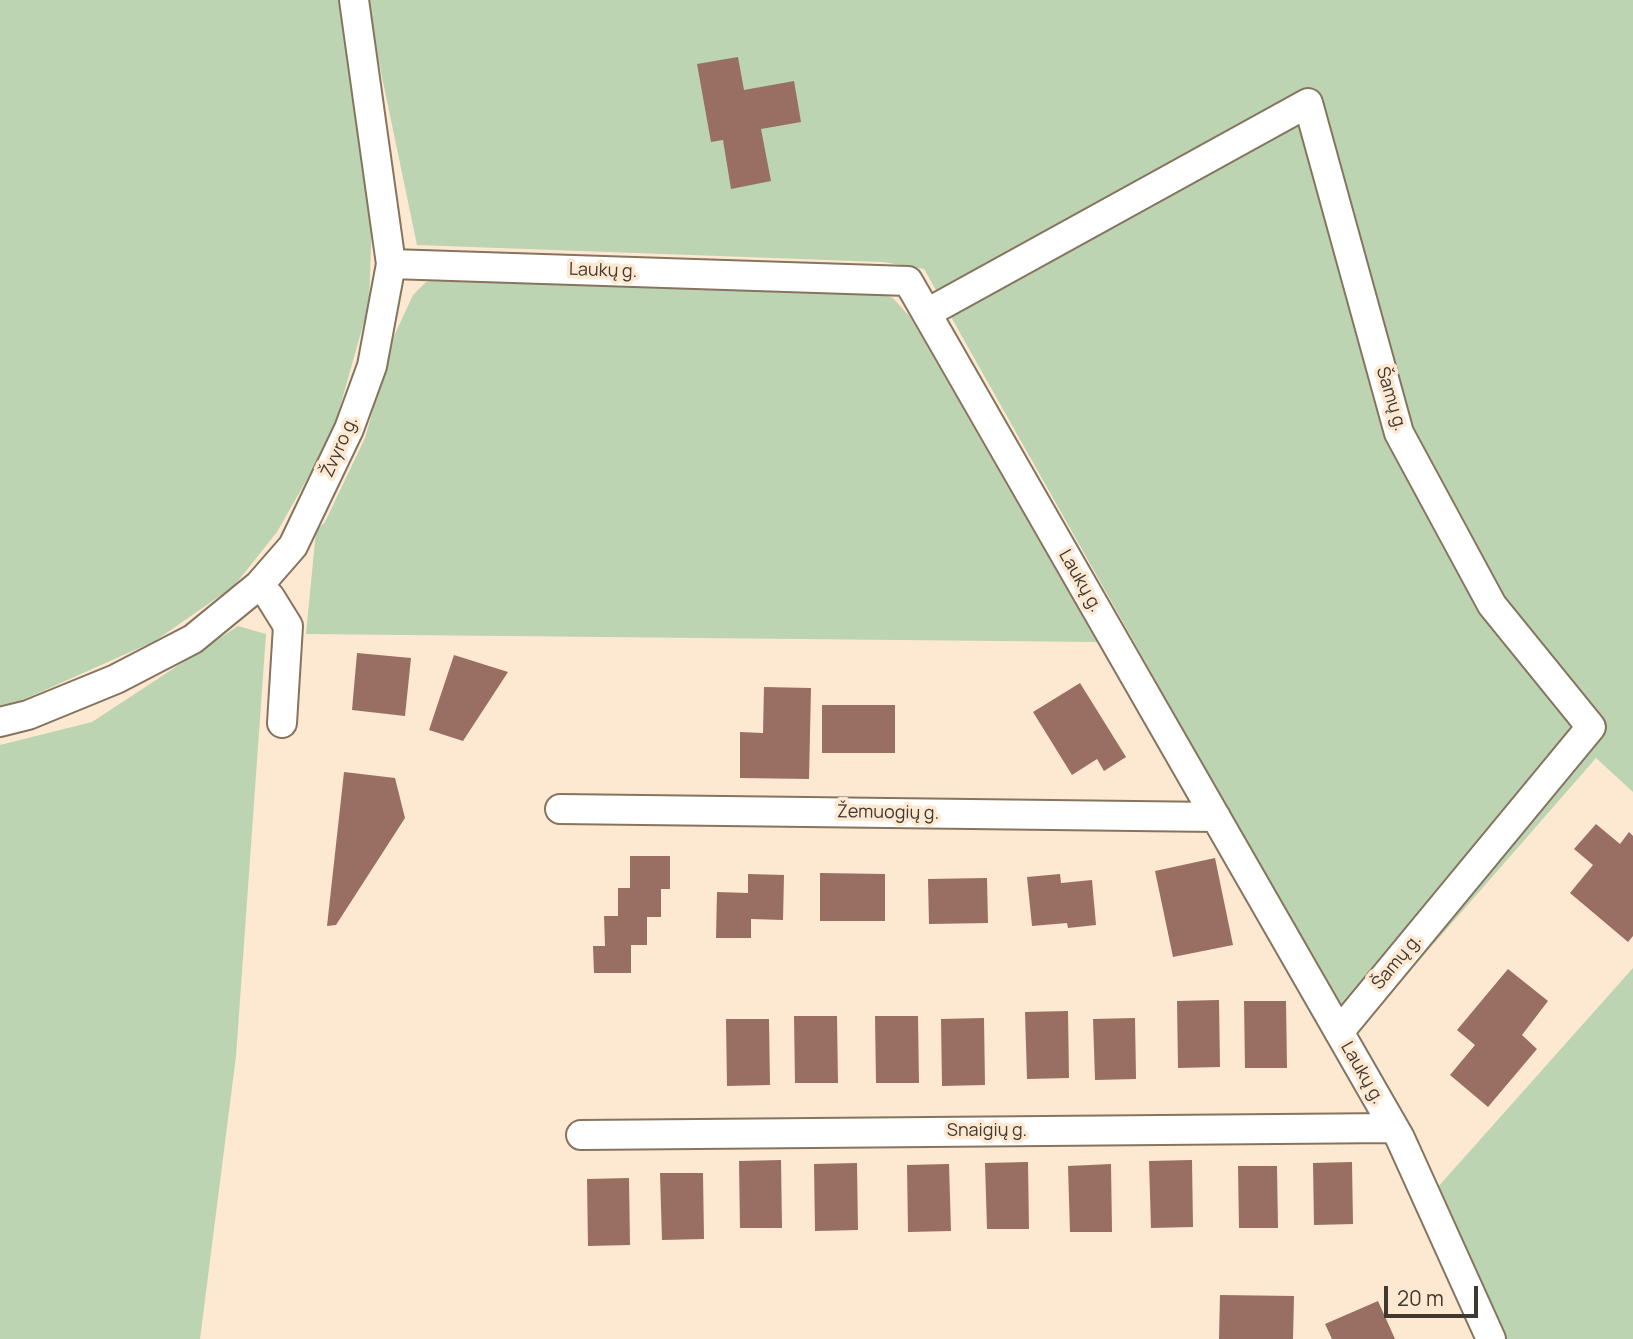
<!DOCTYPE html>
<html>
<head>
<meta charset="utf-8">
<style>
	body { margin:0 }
	#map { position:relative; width:1633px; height:1339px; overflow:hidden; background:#fde8d1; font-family:Manrope,sans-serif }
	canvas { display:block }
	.scale { position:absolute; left:1384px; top:1286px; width:94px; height:32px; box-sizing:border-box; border:4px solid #413930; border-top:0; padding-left:9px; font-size:21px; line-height:24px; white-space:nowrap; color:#413930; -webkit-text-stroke:5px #fde8d1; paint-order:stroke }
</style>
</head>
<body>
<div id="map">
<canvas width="1633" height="1339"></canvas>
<div class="scale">20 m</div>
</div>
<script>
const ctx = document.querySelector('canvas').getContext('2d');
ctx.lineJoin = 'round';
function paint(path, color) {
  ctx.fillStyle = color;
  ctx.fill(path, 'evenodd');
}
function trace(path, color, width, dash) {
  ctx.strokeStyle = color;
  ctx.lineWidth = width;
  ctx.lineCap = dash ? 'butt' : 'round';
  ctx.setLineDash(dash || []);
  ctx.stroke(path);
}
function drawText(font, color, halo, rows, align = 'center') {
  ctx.font = font + ' Manrope,sans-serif';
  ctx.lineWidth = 7;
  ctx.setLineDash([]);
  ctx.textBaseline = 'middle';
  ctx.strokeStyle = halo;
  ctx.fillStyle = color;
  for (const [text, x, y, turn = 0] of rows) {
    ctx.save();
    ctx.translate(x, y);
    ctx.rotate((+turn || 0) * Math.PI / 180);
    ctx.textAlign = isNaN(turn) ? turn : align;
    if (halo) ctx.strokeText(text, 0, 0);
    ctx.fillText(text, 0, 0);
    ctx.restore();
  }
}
paint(new Path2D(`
	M0,0H343L372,218L369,304L332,435L277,532L234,586L155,641L0,710Z
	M366,0H1633V792L1596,758L1355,1034L924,269L883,262L417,245Z
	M449,277L869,287L893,298L910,317L1097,642L306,634L316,531L325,522L365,438L394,336L413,295L426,282Z
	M238,626L266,634L236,1056L200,1339H0V745L92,722Z
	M1633,968V1339H1506L1437,1188Z`), '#bcd4b1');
paint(new Path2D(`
	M738,57L744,90L794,81L801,122L761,129L771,181L731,189L723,140L711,142L697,64Z
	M357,653L411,658L405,716L352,710Z
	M454,655L508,672L463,741L429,730Z
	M1080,683L1126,757L1104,771L1097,759L1072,775L1033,712Z
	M764,687L811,688L809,779L740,778V732L763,733Z
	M822,705H895V753H822Z
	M344,772L395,778L405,818L336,925L327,926Z
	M1596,824L1620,844L1629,832L1633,836V936L1628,942L1570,893L1593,865L1574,849Z
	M630,856H670V889H661V917H647V945H631V973H594L593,946H605L604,916H618V888H630Z
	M1215,858L1233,945L1173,957L1155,871Z
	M820,873L885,874V921H820Z
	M748,874L784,875L783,920L751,919V938H716L717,892L748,893Z
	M1060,874L1061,883L1092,880L1096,925L1068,928L1067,923L1032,926L1027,877Z
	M987,878L988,923L929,924L928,879Z
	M1508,969L1548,1001L1522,1035L1537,1049L1488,1107L1450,1075L1475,1045L1457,1030Z
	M1219,1000L1220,1067L1178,1068L1177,1001Z
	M1244,1001H1286L1287,1068H1245Z
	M1068,1011L1069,1078L1027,1079L1025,1012Z
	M794,1016H837L838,1083H795Z
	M875,1016H918L919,1083H876Z
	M984,1018L985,1085L942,1086L941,1019Z
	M1135,1018L1136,1079L1095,1080L1093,1019Z
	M726,1019H769L770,1085L727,1086Z
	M781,1160L782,1228H740L739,1161Z
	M1192,1160L1193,1227L1151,1228L1149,1161Z
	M1028,1162L1029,1229H987L985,1163Z
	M1352,1162L1353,1224L1314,1225L1313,1163Z
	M857,1163L858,1230L815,1231L814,1164Z
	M949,1164L951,1231L908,1232L907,1165Z
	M1111,1164L1112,1232H1070L1068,1166Z
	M1238,1166H1277L1278,1228H1239Z
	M660,1173H703L704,1239L662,1240Z
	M629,1178L630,1245L588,1246L587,1179Z
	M1220,1295L1294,1296L1293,1339H1219Z
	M1378,1301L1395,1339H1332L1325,1324Z`), '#986f62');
const minor = new Path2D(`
	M391,264L908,281L1400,1138L1491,1339
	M927,313L1308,103L1399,433L1492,605L1591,727L1339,1032
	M259,585L270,597L288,626L282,723
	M0,722L28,715L116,679L193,639L259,585L293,546L349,429L372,366L391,264L354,0
	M560,809L1216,817
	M581,1135L1393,1128`);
trace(minor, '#86745f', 32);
trace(minor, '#fff', 28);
drawText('18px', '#413930', '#fde8d1', [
	["Laukų g.",603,271,2],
	["Šamų g.",1391,399,73],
	["Žvyro g.",340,447,-66],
	["Laukų g.",1080,581,60],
	["Žemuogių g.",888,813,1],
	["Šamų g.",1397,962,-50],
	["Laukų g.",1362,1073,60],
	["Snaigių g.",987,1131]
]);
</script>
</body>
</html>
